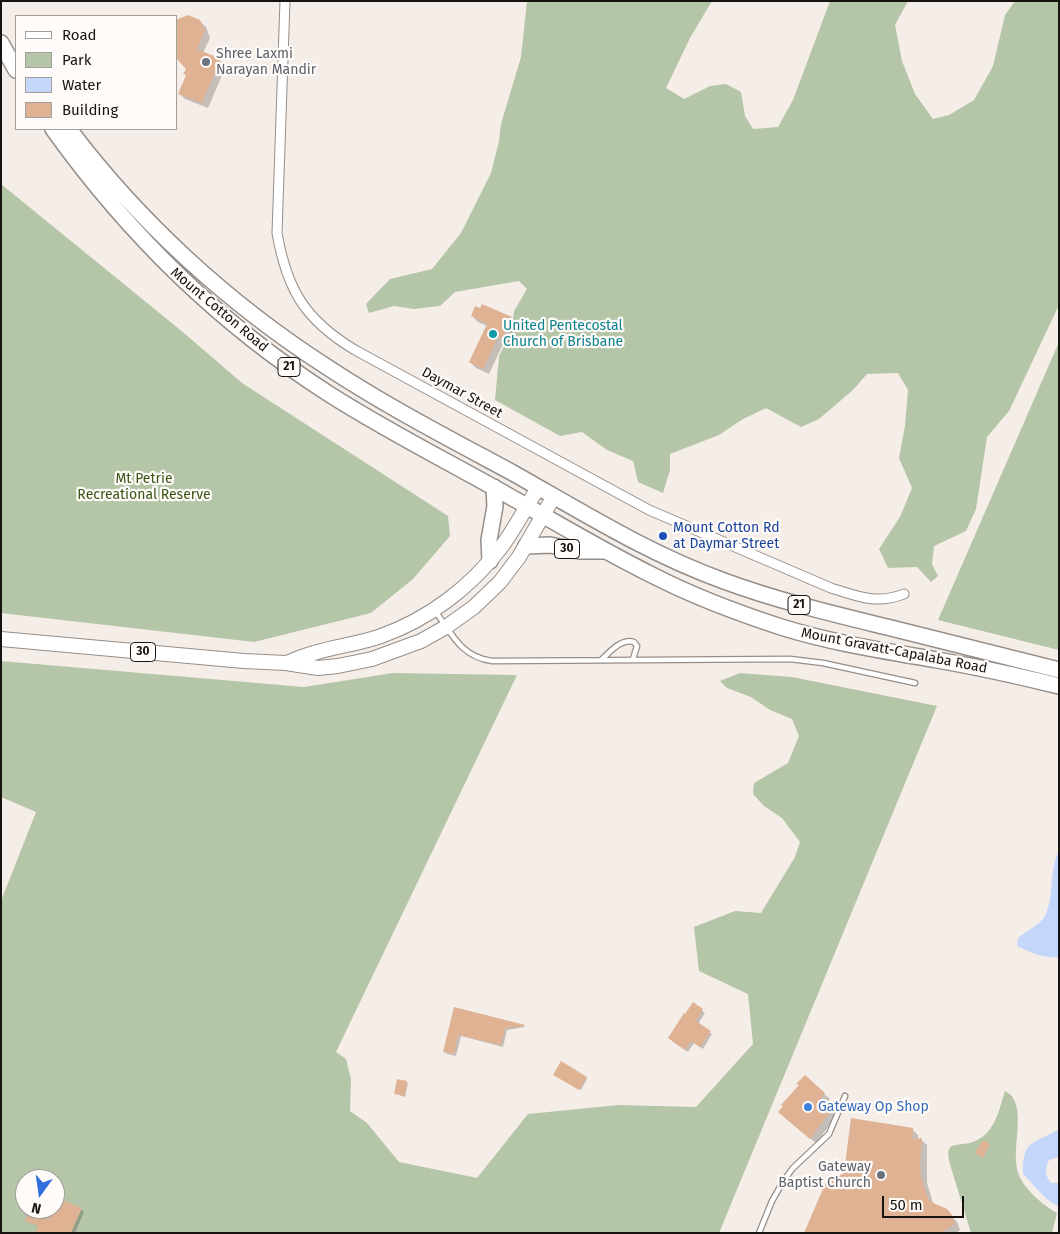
<!DOCTYPE html>
<html>
<head>
<meta charset="utf-8">
<style>
	body { margin:0 }
	#map { position:relative; width:1060px; height:1234px; overflow:hidden; background:#f5ede7; font-family:"Fira Sans",sans-serif }
	canvas { display:block }
	.frame { position:absolute; inset:0; border:2px solid #161311; pointer-events:none }
	.legend { position:absolute; left:15px; top:15px; width:162px; height:115px; box-sizing:border-box; background:#fffbf9; border:1px solid #a29e9c; margin:0; padding:6px 9px; list-style:none; font-size:15px; color:#161311 }
	.legend li { display:flex; align-items:center; gap:10px; height:25px }
	.legend b { width:25px; border:1px solid #a29e9c }
	.north { position:absolute; left:15px; top:1169px; width:50px; height:50px; box-sizing:border-box; background:#fffbf9; border:1px solid #a29e9c; border-radius:50%; rotate:194deg; font-size:14px; font-weight:700; line-height:20px; text-align:center; color:#161311 }
	.north::after { content:''; display:block; margin:auto; width:18px; height:22px; background:#316fdd; clip-path:polygon(50% 0,100% 100%,50% 72%,0 100%) }
	.scale { position:absolute; left:882px; top:1196px; width:82px; height:22px; box-sizing:border-box; border:2px solid #161311; border-top:0; padding-left:6px; font-size:15px; line-height:18px; white-space:nowrap; color:#161311; -webkit-text-stroke:4px #fffbf9; paint-order:stroke }
</style>
</head>
<body>
<div id="map">
<canvas width="1060" height="1234"></canvas>
<div class="frame"></div>
<ul class="legend">
<li><b style="height:6px;background:#fff"></b>Road</li>
<li><b style="height:14px;background:#b5c6a8"></b>Park</li>
<li><b style="height:14px;background:#c4d6fa"></b>Water</li>
<li><b style="height:14px;background:#deb293"></b>Building</li>
</ul>
<div class="north">N</div>
<div class="scale">50 m</div>
</div>
<script>
const ctx = document.querySelector('canvas').getContext('2d');
ctx.lineJoin = 'round';
function paint(path, color) {
  ctx.fillStyle = color;
  ctx.fill(path, 'evenodd');
}
function trace(path, color, width, dash) {
  ctx.strokeStyle = color;
  ctx.lineWidth = width;
  ctx.lineCap = dash ? 'butt' : 'round';
  ctx.setLineDash(dash || []);
  ctx.stroke(path);
}
function drawText(font, color, halo, rows, align = 'center') {
  ctx.font = font + ' "Fira Sans",sans-serif';
  ctx.lineWidth = 4.5;
  ctx.setLineDash([]);
  ctx.textBaseline = 'middle';
  ctx.strokeStyle = halo;
  ctx.fillStyle = color;
  for (const [text, x, y, turn = 0] of rows) {
    ctx.save();
    ctx.translate(x, y);
    ctx.rotate((+turn || 0) * Math.PI / 180);
    ctx.textAlign = isNaN(turn) ? turn : align;
    if (halo) ctx.strokeText(text, 0, 0);
    ctx.fillText(text, 0, 0);
    ctx.restore();
  }
}
paint(new Path2D(`
	M527,1H712L690,38L666,88L684,99L710,86L726,84L741,92L745,116L753,129L778,127L793,100L830,1H908L895,25L902,61L915,94L933,119L949,115L974,100L993,66L1005,15L1015,1H1059V305L1009,411L987,437L976,509L966,531L934,546L932,564L938,576L931,582L917,567L888,568L879,549L900,517L912,488L899,458L905,426L908,390L898,373L867,374L853,390L819,419L801,427L766,408L743,419L719,435L670,454V470L663,493L638,482L633,461L607,450L582,432L560,436L495,400L499,356L511,333L514,311L527,289L519,281L455,292L440,306L414,309L394,306L369,313L366,304L390,279L432,269L461,233L491,173L499,141L501,124L521,57Z
	M1,184L184,333L242,383L448,516L450,536L413,579L371,613L254,642L1,613Z
	M1059,342V650L938,620Z
	M1,661L304,687L393,673L517,675L336,1052L346,1059L351,1079L350,1111L367,1123L399,1162L477,1178L528,1114L619,1105L696,1107L753,1044L748,994L699,971L694,927L735,911L761,913L795,857L800,842L782,818L764,806L753,794L754,783L788,763L799,736L792,719L770,710L751,697L727,688L720,681L740,673L792,677L937,706L719,1233H1V901L36,812L1,797ZM25,1179H55V1209H25Z
	M1005,1091C1008,1093 1012,1095 1013,1098C1025,1117 1010,1153 1019,1175C1024,1189 1044,1206 1057,1213L1052,1233H971L949,1161L948,1152L950,1147C957,1143 965,1145 973,1142C995,1134 999,1110 1005,1091Z`), '#b5c6a8');
paint(new Path2D(`
	M1059,850V957C1044,959 1030,952 1017,946L1018,938C1026,931 1040,925 1045,916C1054,899 1049,870 1059,850Z
	M1059,1129V1157L1049,1160C1045,1169 1045,1176 1051,1183H1059V1206C1044,1201 1035,1185 1023,1174C1022,1139 1033,1145 1059,1129Z`), '#c4d6fa');
paint(new Path2D(`
	M200,21L206,27L210,38L203,53L220,60L226,66L208,108L185,99L179,93L187,76V69Z
	M483,305L512,318L517,324L508,344L504,342L489,374L476,368L470,362L487,326L478,322L472,316L481,310Z
	M693,1004L705,1013L698,1024L712,1034L703,1049L694,1043L688,1052L672,1041Z
	M455,1009L524,1026L525,1027L507,1030L503,1047L461,1036L456,1056L447,1054L444,1051Z
	M562,1063L587,1079L581,1090L556,1075Z
	M398,1081L408,1083L405,1097L396,1094Z
	M824,1094L830,1099L826,1104L838,1114L816,1143L785,1118Z
	M912,1129L918,1135V1140H921L927,1145V1183L933,1203L946,1210L957,1222L960,1230L956,1233H806L834,1181Z
	M46,1209H81L84,1212L75,1233H36L39,1227L27,1221L43,1216Z`), '#0003');
paint(new Path2D(`
	M188,15L200,20L205,31L197,49L221,59L202,103L178,94L186,75L183,74L186,69L176,58V20Z
	M482,304L512,317L502,339L498,337L483,369L469,362L487,324L471,316L475,306L480,308Z
	M693,1002L703,1009L696,1021L711,1031L700,1047L691,1041L685,1050L668,1038L684,1013L685,1014Z
	M454,1007L525,1025L524,1026L505,1028L501,1045L458,1035L454,1054L443,1052Z
	M561,1061L587,1077L579,1090L553,1075Z
	M805,1075L825,1093L821,1098L833,1108L810,1139L778,1112L783,1106L781,1105L799,1085L796,1084Z
	M397,1079L407,1081L405,1096L394,1094Z
	M851,1118L913,1128V1139L922,1138L920,1165L921,1176L927,1196L931,1202L947,1209L952,1215L955,1224L941,1233H804L828,1177L834,1179L844,1173Z
	M983,1140L990,1144L983,1158L975,1153Z
	M60,1199L82,1208L71,1233H35L38,1226L25,1221L30,1209L42,1214L44,1209H56Z`), '#deb293');
const service = new Path2D(`
	M436,612C452,635 462,657 492,661L790,659L823,663L915,683
	M601,660C610,652 621,638 634,642L637,646L633,659
	M759,1233L772,1201L784,1180L793,1168L829,1134L845,1096`);
const minor = new Path2D(`
	M285,1L277,233C287,290 305,320 355,350L649,510L831,588C858,596 876,605 904,594`);
const primary = new Path2D(`
	M1,639L244,661L286,663L318,668L338,666L372,659L421,641L446,627L474,607L500,582L519,557L554,496
	M289,662C297,659 305,655 314,653C336,646 359,644 381,636C429,619 471,587 502,546C515,528 526,507 538,488`);
const trunk = new Path2D(`
	M1,43L16,70
	M53,129C128,234 220,324 329,394C387,431 449,462 509,496C557,523 605,552 654,576C695,597 738,613 781,627C832,643 885,651 937,660C978,667 1018,676 1059,686
	M69,129C139,222 229,304 327,367C386,406 450,439 513,473C582,512 649,554 724,581C778,601 834,614 891,628C947,642 1003,656 1059,670
	M526,546L550,545L579,551H606
	M490,561L489,540L495,506L494,487`);
trace(service, '#968e89', 7);
trace(minor, '#968e89', 11);
trace(primary, '#968e89', 16);
trace(trunk, '#968e89', 18);
trace(service, '#fff', 4.5);
trace(minor, '#fff', 9);
trace(primary, '#fff', 14);
trace(trunk, '#fff', 15);
for (const [x, y, r, color] of [
	[206,62,5,"#6b7280"],
	[493,334,5,"#0f9aa8"],
	[663,536,5,"#1a4fb4"],
	[808,1107,5,"#3f7fe0"],
	[881,1175,5,"#6b7280"]
]) {
  const dot = new Path2D();
  dot.arc(x, y, r, 0, 2 * Math.PI);
  ctx.fillStyle = color;
  ctx.fill(dot);
  trace(dot, '#fffbf9', 2);
}
for (const [x, y, w] of [
	[289,367,22],
	[567,549,25],
	[799,605,22],
	[143,652,25]
]) {
  const box = new Path2D();
  box.roundRect(x - w / 2, y - 9.5, w, 19, 4);
  ctx.fillStyle = '#fffbf9';
  ctx.fill(box);
  trace(box, '#161311', 1);
}
drawText('bold 12px', '#161311', null, [
	["21",289,367],
	["30",567,549],
	["21",799,605],
	["30",143,652]
]);
drawText('14px', '#5b616d', '#fffbf9', [
	["Shree Laxmi",216,54],
	["Narayan Mandir",216,70],
	["Gateway",871,1167,"right"],
	["Baptist Church",871,1183,"right"]
], 'left');
drawText('14px', '#161311', '#fffbf9', [
	["Mount Cotton Road",219,310,40],
	["Daymar Street",462,393,29],
	["Mount Gravatt-Capalaba Road",894,651,11]
]);
drawText('14px', '#0d838f', '#fffbf9', [
	["United Pentecostal",503,326],
	["Church of Brisbane",503,342]
], 'left');
drawText('14px', '#375516', '#fffbf9', [
	["Mt Petrie",144,479],
	["Recreational Reserve",144,495]
]);
drawText('14px', '#164399', '#fffbf9', [
	["Mount Cotton Rd",673,528],
	["at Daymar Street",673,544]
], 'left');
drawText('14px', '#366cbe', '#fffbf9', [
	["Gateway Op Shop",818,1107]
], 'left');
</script>
</body>
</html>
